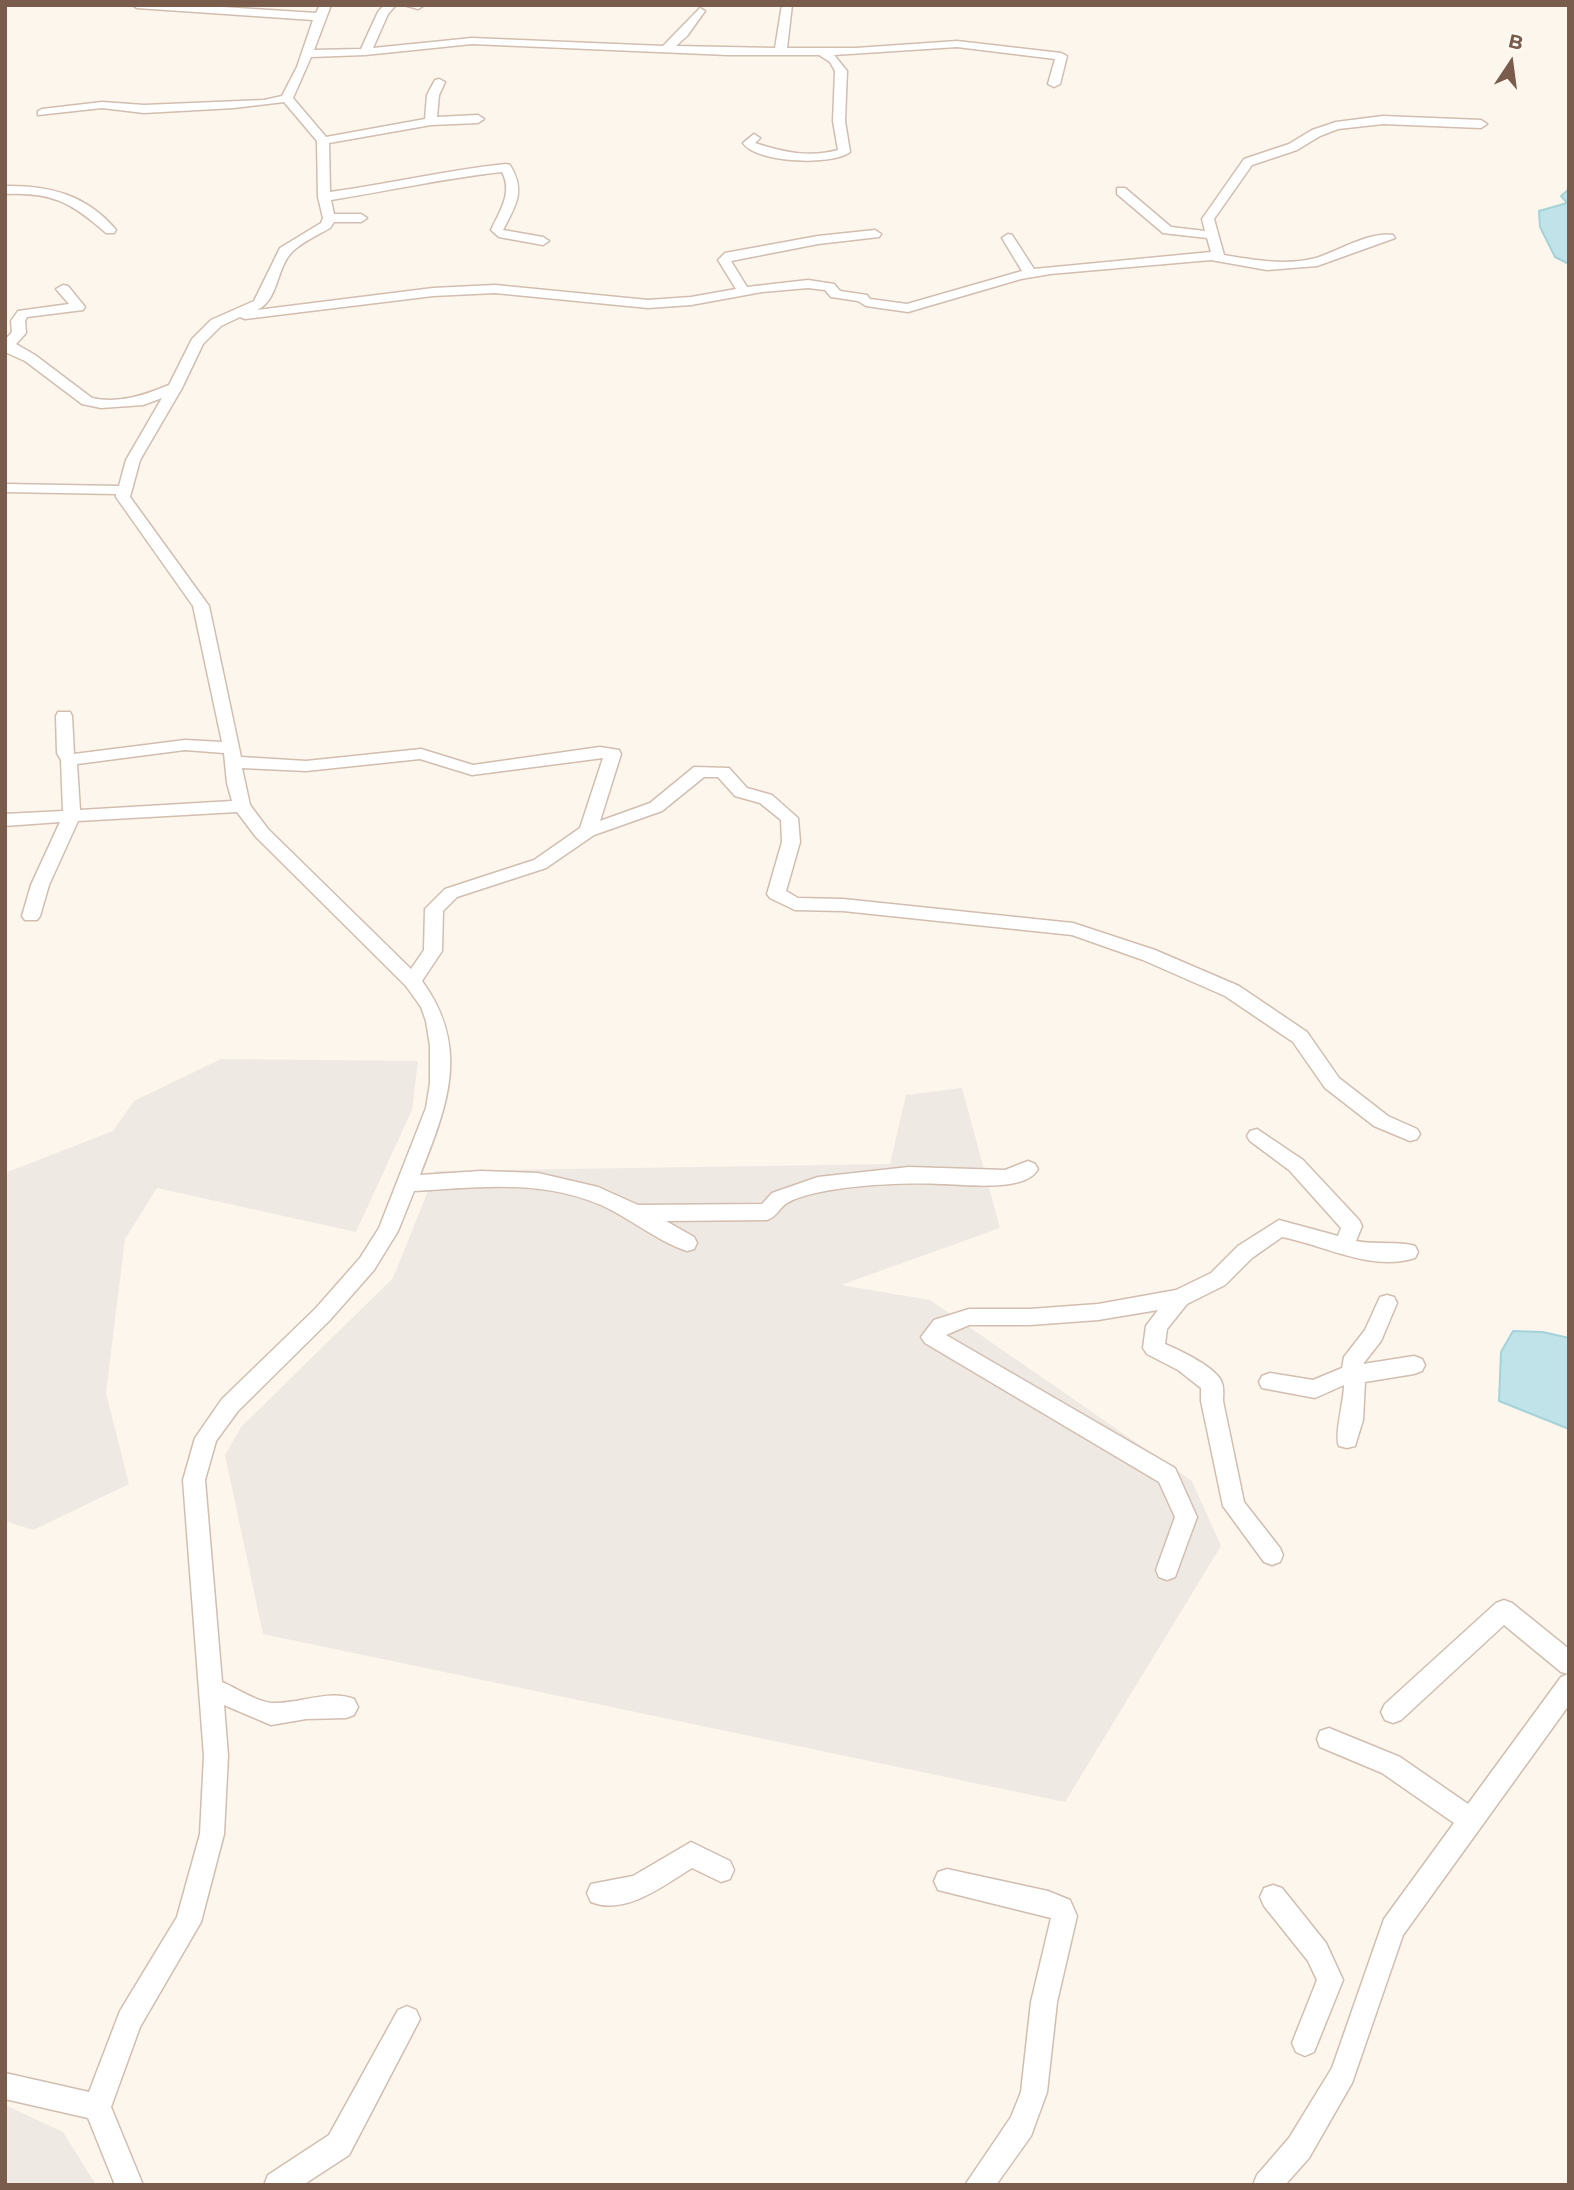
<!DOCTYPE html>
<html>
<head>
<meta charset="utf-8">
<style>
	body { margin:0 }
	#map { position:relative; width:1574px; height:2190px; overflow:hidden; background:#fdf6ec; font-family:Montserrat,sans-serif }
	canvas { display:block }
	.frame { position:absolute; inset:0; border:7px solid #7a5c4d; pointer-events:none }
	.north { position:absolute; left:1476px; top:28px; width:70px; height:70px; -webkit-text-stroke:5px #fffaf3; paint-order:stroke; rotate:13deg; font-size:19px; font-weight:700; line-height:28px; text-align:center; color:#7a5c4d }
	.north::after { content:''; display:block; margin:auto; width:24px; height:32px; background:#7a5c4d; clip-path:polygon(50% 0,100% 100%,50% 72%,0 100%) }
</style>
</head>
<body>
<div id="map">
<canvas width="1574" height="2190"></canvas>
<div class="frame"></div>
<div class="north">B</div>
</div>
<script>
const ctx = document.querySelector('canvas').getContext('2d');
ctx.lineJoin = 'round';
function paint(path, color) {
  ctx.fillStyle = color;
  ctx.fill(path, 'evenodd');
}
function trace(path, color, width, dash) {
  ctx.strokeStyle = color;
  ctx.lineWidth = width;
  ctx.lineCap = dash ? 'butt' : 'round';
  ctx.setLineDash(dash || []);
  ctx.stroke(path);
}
paint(new Path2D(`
	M221,1059L418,1061L412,1110L356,1232L157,1188L125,1239L106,1393L129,1484L33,1530L5,1521V1173L113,1131L134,1101Z
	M962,1088L1000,1228L841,1285L930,1300L1192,1481L1221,1546L1065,1802L263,1634L225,1455L241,1427L393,1278L436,1171L890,1164L906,1095Z
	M5,2105L63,2132L96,2185H5Z`), '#efe9e4');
const water = new Path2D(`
	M1569,189V264L1555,257L1540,227L1539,211L1567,203L1561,196Z
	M1513,1331L1543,1332L1569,1338V1429L1499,1401L1501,1352Z`);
paint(water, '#bfe3e8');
trace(water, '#a5d3da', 2);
const minor = new Path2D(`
	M132,5H191L316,13L320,5H331L314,50L361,49L378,12L384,5H396L388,14L373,48L472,38L663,46L700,8L705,11L687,36L676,46L775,48L782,5H792L787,48H856L957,41L1061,53L1067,56L1060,84L1054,87L1048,84L1055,59L957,47L834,55L847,71L845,121L850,152C832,166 756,163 743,143L754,134L760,138L755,143C782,152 810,158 838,150L833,121L835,71L830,62L819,55H728L472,44L365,55L311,57L293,98L326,137L425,119L427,95L435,80L439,79L445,82L439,95L437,117L478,115L484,119L478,123L431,125L329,143L330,192C389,184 447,170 506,164L510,165C526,191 516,205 503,230L543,237L549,241L543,245L499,237L491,230C500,211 513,192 502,172C445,178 388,191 331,200L334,214H361L367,218L361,222H334L330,228C318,235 302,242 292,252C276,268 279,300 257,310L433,288L495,285L648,300L691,297L736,289L718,260L725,253L818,236L875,230L881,234L879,237L818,244L731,261L747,287L808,280L834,284L840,291L867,295L870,299L907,304L1022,271L1002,238L1008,234L1012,235L1034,269L1211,252L1207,238L1163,233L1117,194V188H1125L1171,227L1205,231L1202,219L1244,159L1289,144L1312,130L1336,122L1383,116L1481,120L1487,124L1481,128L1383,124L1338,129L1320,136L1297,150L1252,165L1214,219L1224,255C1254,260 1286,266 1316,258C1338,251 1371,231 1393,235L1395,238L1317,266L1267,270L1211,260L1050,274L1021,279L908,312L866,306L858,301L831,297L825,290L808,288L762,292L691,305L648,308L495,293L433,296L245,319L240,317L221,326L203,344L182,388L140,460L130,497L209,606L241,757L306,761L421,749L473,765L600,747L619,750L621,754L600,821L650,803L694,767L729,768L747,788L772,795L798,818L800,842L786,891L798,898L843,899L1073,923L1155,950L1239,986L1307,1032L1339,1078L1388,1116L1417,1129L1420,1134L1417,1139L1410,1141L1374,1126L1325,1088L1293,1042L1225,996L1143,960L1072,935L843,911L795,910L770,898L767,894L782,842L781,820L760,803L735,796L718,777H704L662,811L594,835L546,868L457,897L443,911L442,951L422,981C471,1048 447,1106 420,1175L481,1171L538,1173L598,1187L638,1205L762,1204L772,1193L818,1177L909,1167L1005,1170L1028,1161L1035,1164L1038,1169C1025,1193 965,1184 941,1184C905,1182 818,1185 787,1203C779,1208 777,1217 767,1220L666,1221L694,1237L697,1243L694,1249L687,1251C657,1241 630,1218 601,1205C541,1179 477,1187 414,1191L398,1231L374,1270L330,1320L238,1411L216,1441L205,1480L222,1682C236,1688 257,1702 273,1703C300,1704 328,1689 354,1699L358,1707L354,1715L346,1718L306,1719L271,1725L224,1705L228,1756L224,1834L201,1922L140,2027L111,2107L143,2185H115L88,2118L5,2099V2073L89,2092L120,2011L177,1917L200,1834L204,1756L183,1480L195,1438L222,1399L316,1308L360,1258L379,1228L426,1108L430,1083V1046L426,1021L421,1007L406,986L256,837L237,812L78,821L49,885L40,916L37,920H25L22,916L31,885L60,822L5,826V814L63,811L61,760L57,753L56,716L58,712H70L72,716L74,754L185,740L222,742L193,606L116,497V494L5,492V484L119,486L126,460L162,398L143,405L101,408L82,404L25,361L5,352V340L12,332L11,321L18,311L69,304L56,289L63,285L68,286L85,307L83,310L27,317L25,321L26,333L16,344L35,355L92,398C119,404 145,395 169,385L192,339L211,320L254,301L280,248L321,223L323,218L318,197L317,141L284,102L234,108L144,113L102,108L38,115V111L42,109L102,102L144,105L264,100L282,96L297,67L313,20L137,8ZM185,750L224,753L227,783L232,801L80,810L77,764ZM603,758L580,828L534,860L445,889L425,909L424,950L411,969L268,829L250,805L242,768L306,771L420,759L472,775Z
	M404,5H423V6L418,9Z
	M5,186C49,185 87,195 116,230L114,233H106C71,202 52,192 5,194Z
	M1257,1129L1303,1160L1359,1220L1362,1226L1356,1241C1375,1245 1400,1241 1415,1246L1418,1252L1415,1258C1371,1272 1324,1245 1282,1237L1252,1258L1225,1285L1187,1304L1167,1329L1165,1344C1179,1350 1218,1368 1222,1383C1224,1389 1223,1396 1223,1401L1244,1502L1280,1548L1283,1555L1280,1562L1272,1565L1264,1562L1223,1506L1201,1401V1388L1178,1370L1147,1354L1143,1348L1146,1326L1158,1310L1098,1320L1030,1325H969L946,1335L1175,1468L1197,1517L1175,1577L1167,1580L1159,1577L1156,1570L1175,1517L1159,1482L925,1343L921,1337L934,1320L969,1309H1030L1098,1304L1176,1290L1211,1273L1238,1246L1279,1220L1338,1236L1341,1228L1289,1170L1250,1141L1247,1136L1250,1131Z
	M1387,1295L1394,1297L1397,1303L1381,1341L1363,1364L1414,1356L1422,1359L1425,1365L1422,1371L1414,1374L1365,1382L1363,1420L1355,1446L1347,1448L1339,1446C1334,1435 1344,1401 1344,1385L1315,1398L1262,1388L1259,1382L1262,1376L1270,1373L1313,1380L1342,1368L1344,1357L1365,1330L1380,1297Z
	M1504,1600L1512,1603L1569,1649V1705L1403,1935L1352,2083L1309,2158L1285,2185H1253L1257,2175L1289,2138L1332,2068L1384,1919L1454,1823L1382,1773L1320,1747L1317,1739L1320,1731L1329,1728L1400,1757L1468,1804L1561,1677L1568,1674L1561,1672L1504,1625L1401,1720L1393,1723L1385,1720L1381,1712L1385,1704L1496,1603Z
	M691,1842L730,1861L734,1870L730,1879L721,1882L692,1868C664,1885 626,1916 591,1902L587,1893L591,1884L633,1876Z
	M947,1869L1048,1891L1070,1900L1077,1916L1057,2002L1047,2092L1031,2136L996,2185H965L1011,2117L1021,2092L1031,2002L1051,1918L938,1890L934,1881L938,1872Z
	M1273,1885L1282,1888L1326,1943L1343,1980L1314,2052L1305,2056L1296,2052L1292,2043L1317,1980L1308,1961L1264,1906L1260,1897L1264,1888Z
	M407,2006L416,2010L420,2019L349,2155L303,2185H264L268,2175L329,2135L398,2010Z`);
trace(minor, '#d1beb0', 3);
paint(minor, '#fff');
</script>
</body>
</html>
